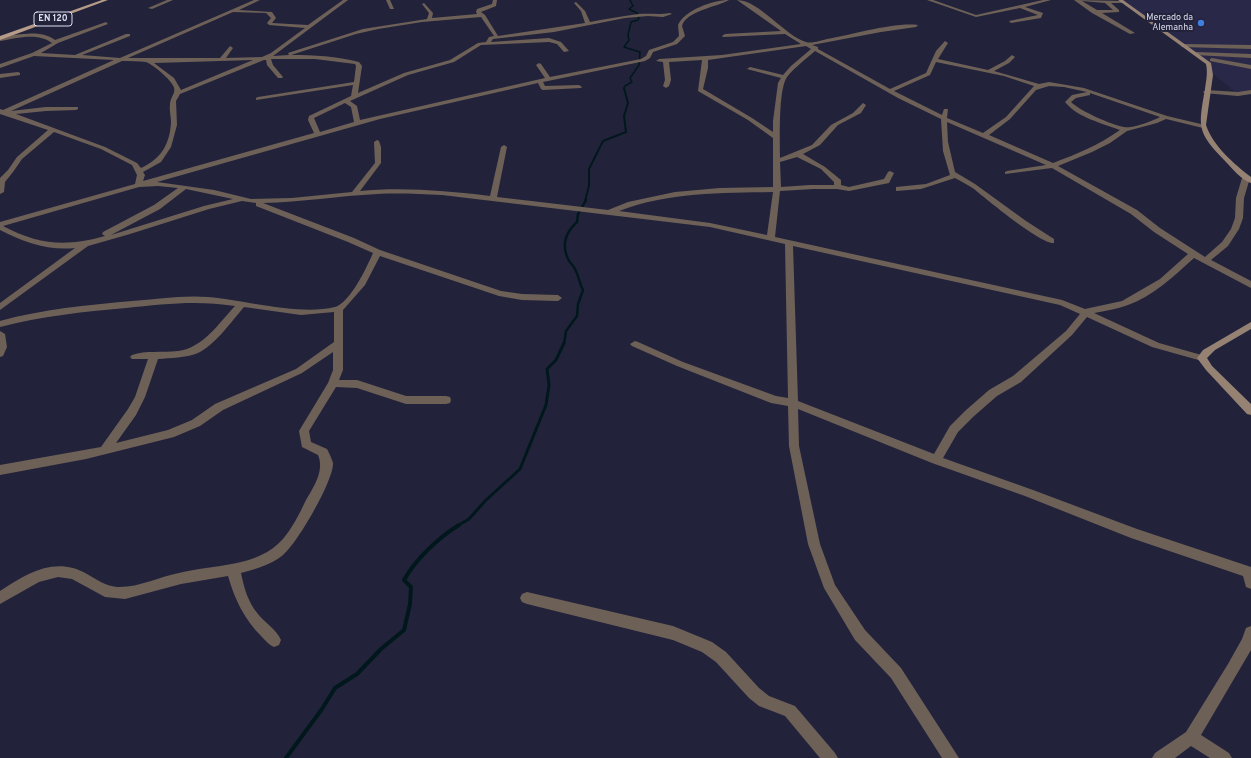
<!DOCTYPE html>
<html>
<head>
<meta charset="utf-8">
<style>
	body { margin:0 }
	canvas { display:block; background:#22223b }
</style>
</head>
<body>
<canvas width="1251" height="758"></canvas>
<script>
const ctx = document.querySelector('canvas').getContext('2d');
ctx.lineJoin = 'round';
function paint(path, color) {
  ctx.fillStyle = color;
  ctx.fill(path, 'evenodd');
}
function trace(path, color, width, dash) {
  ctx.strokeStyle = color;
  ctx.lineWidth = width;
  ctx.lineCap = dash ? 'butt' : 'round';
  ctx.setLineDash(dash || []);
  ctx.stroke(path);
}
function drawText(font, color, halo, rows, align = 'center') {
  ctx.font = font + ' Overpass,sans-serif';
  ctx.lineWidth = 4;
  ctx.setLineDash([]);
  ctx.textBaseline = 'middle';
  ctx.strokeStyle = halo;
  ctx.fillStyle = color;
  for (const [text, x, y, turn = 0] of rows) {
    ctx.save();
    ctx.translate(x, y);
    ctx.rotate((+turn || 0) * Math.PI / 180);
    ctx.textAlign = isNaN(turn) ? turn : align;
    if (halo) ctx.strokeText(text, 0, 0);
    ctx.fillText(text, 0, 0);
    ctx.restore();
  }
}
paint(new Path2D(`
	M1120,0H1251V92L1238,94L1211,72L1209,64Z`), '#292849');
trace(new Path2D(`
	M624,89L625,86L632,82L630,78L639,65L640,52L624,47L629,40L628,35L631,22L638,20L639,18L637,13L629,9L633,6L630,0`), '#00181c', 1.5);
trace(new Path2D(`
	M585,201L589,186V169L603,141L626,132L624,116L628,103L624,88`), '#00181c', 2);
trace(new Path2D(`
	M564,344L566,331L577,316L578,304L583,290C579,283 579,276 575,269C573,265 570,263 568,259C561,244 566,232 577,222L578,214L586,200`), '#00181c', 2.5);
trace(new Path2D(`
	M457,526L469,519L485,501L520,469L546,405L549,385L547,369L556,360L564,343`), '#00181c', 3);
trace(new Path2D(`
	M286,758L322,709L335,688L357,674L381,649L404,630L410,604L411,587L404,580C415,560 439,537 459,525`), '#00181c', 4);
paint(new Path2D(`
	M167,0H173L152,9L148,8Z
	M254,0H260L239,10L272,12L276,18L272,23L308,25L343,0H348L273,56L289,55L288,53L363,29L427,19L429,13L422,4L424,3L433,13L432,18L477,14L476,12L477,9L492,4L493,0H497L496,6L481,12L485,15L498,36L585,23L581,11L574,3L576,2L585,11L590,22C606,19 622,16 639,14C650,13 660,15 670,13L672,14L663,17L648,16L625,18L554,32L493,39L491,42L549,38L561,42L569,51L564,52L557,44L549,42L481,45L454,62L408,75L350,101L357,106L360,120L545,78L536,65L539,63L541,64L550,77L641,59L646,56L649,50L673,42L679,36L678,25C685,10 713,0 729,0C717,7 686,11 682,26L685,36L677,44L653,52L650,58L645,61L543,82L545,86L579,85L582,87L581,88L543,90L541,89L538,83L380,119L157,182L214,190L251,199L292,198L352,192L375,163L374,142L377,140L379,141L381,147V163L360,191C404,187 446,191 490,196L501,147L504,145L507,147L497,197L608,210L628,202L675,192L720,188L773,187V138L748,120L698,91L702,60L669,62L671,80L669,86L666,88L663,86L665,80L663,62L656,61L659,59L722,55L801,44L785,34L723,37L722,36L725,34L781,31L737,0C759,0 785,36 806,42C812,44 822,40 827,39C852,35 894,22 918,25L916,27L881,32L812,45L818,47V49L890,89L926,73L936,51L945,41L948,43L938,59L988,70L1005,61L1012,55L1015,57L1009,63L994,71L1039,84L1049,82L1084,88L1167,116L1205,125L1206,126L1203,128L1166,119L1157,123L1127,131L1110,143L1092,152L1058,166L1137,210L1160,228L1205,257L1222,242L1231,229L1235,218L1236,198L1242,178L1246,176H1249L1250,178L1244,198L1243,218L1239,229L1228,246L1211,260L1251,281V288L1194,258C1174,276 1153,296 1128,305C1117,309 1105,311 1094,313L1159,343L1205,356L1207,358L1205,360L1202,361L1152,347L1087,317L1072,335L1021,382L997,396L973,417L958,432L943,458L1033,490L1137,529L1251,567V589L1246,587L1243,576L1131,538L1025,496L932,463L798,409L799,446L820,544L835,585L865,630L901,668L959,758H942L891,678L855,640L824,588L808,544L789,446L788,406L771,403L677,366L632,346L630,344L635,341L638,342L683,362L776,396L788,398L785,244L710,227L442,195C420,194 399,193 377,194C339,196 301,202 263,203L354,238L380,250L501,291L522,294L558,295L562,298L558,301L522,300L499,296L380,256L365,285L343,310V370L339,380H357L406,396H446L450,397L451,400L450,403L446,404H406L357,388L336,387L309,431L311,442L327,449C329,453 332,459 333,463C334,480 297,544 283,555C271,565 255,569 241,573C244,588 248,602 258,614C265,623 276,629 281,640L279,645L274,647C269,645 266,641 262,637C244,619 235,600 228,576L181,584L125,599L105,597L72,579L58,577L39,582L0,604V591C28,573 55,556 87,574C96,579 105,586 117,587C138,588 158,577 179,573C214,564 257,568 283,539C292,528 299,515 305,502C313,488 325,471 318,455L302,447L299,431L328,383L333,370V352L302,373L223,410L200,426L174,437L86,459L0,475V465L101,447L128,409L135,397L148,359H132L130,357L132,355C146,350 163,353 178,351C203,348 219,323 235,306C197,300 164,304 126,308C83,312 41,316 0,327V321C43,309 87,305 132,301C157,299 183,295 208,297C245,300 299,316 335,307C350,303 367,267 373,253L348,242L256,206V203L242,201L209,209L130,234L88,246L0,310V303L75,248C49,251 23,242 0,230V222L135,184L137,175L132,165L101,149L54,132L22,159L13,172L5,182L4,192L0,194V178L8,170L17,157L48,130L0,114V109L3,110L114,60L34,56L0,68V64L32,53L52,43C38,32 16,38 0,41V37C17,35 40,29 55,40L106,22L108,24L58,43L41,53L75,55L126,34H130V36L82,55L120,58ZM233,12L266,13L271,18L267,23L269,25L305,28L271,53L262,57L226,58L233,48L230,46L220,58H128ZM481,17L494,36L489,37L486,42L478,43L450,60L404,73L358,93L362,66L359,62C336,56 314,55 291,55L356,34L378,29L422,22ZM806,46L811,49L791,66L783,75L750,67L747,69L781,78L778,83L773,121V132L752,118L703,89L708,68V60ZM815,51L898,98L941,119L943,151L950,175L926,184L896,187V191L921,189L955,178C961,181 968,185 974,189C986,199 1042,245 1054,243V239L1026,221L975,184L955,172L948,142L947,122L1046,165L1007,171L1005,172V174L1052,168L1131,214L1154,232L1188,254L1160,279L1122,301L1085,309L1062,300L775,237L780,191L813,189H837L849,191L889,183L894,173L890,171L888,172L884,179L849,187L841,185V180L825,167L803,154L820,145L838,125L861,113L866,105L863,103L853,113L831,125L812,145L780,158C780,140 778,90 787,77C795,67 806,59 815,51ZM271,59H315L355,64L356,66L354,82L258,97L256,98V100L353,85L351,96L309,116L308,120L314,133L143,181L145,175L143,172L161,162L171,147L177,125L176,101L180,94L264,60H266L267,65L278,78H282L283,77L273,65ZM253,60L181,90L174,78L154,63ZM122,61C129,61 139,61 146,62C152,64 169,78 172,84C178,92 171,95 170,104C169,110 171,116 171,122C170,144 161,159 141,168L137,163L105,147L16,114L46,111L76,110L78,109V107H46L11,111ZM936,62L1004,76L1034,86L1006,117L983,133L947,118L948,109H944L942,115L894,91L930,75ZM1049,86L1064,87L1087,92L1072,95L1065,102C1078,118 1102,123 1120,130C1099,145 1077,154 1053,163L989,135L1010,119L1036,90ZM1090,93L1160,117C1153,121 1131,129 1124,127C1112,125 1080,111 1071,102L1076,98L1090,95ZM345,103L351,107L354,122L320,132L314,118ZM797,157L821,169L834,182V185H810L781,187L780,162ZM158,186L178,188L154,205L103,232L102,234L105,236C66,247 39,245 3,226L139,187ZM186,189L233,199L204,206L111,235L160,209ZM773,192L767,235L710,223L619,211C668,192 721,193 773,192ZM793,246L1060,305L1080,314L1066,331L1013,376L989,390L965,411L950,426L934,454L798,401ZM244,307L301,315L334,312V342L296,369L215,404L192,420L168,430L116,443L136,415L145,397L158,359C171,358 185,358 198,353C214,346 232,321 244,307Z
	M386,0H390L394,9H390Z
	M927,0H933L976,15L1043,0H1051L1025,7L1043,13L1041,18L1011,23L1009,21L1038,15L1020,8L976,17Z
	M1074,0L1125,1L1123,3H1111L1119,10V12L1102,13L1135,33L1130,34L1092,13ZM1082,1L1105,3L1113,10H1097Z
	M1184,44L1251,45V49L1182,47L1181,46Z
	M1197,52L1251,54V58L1195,55V53Z
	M1212,58L1251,65V69L1210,61V59Z
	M18,72L20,73V75L0,78V74Z
	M1206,90L1238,92L1251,90V94L1238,96L1204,93L1203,92Z
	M0,331L5,334L7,347L3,356L0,357Z
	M527,592L673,626L712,642L726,652L759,688L769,696L795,706L835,753L838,758H820L785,716L759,706L749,698L716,662L702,652L673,640L527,604L522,602L520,598L522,594Z
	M1251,626V650L1201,735L1229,753L1232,758H1210L1191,746L1175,758H1152L1155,753L1186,732L1228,664L1242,639L1246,628Z`), '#6d6057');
paint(new Path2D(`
	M1118,0H1123L1211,63L1213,75L1206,125C1213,146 1234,164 1251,177V183C1241,180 1232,168 1225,161C1197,132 1198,128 1205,89C1206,81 1208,73 1206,64Z
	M1251,322V329L1215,350L1207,358L1212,366L1251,404V415L1247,414L1206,370L1197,358L1203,350Z`), '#958273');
paint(new Path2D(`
	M102,0H108L0,40V36Z`), '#b59b88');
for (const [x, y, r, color] of [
	[1201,23,4,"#3f7fe0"]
]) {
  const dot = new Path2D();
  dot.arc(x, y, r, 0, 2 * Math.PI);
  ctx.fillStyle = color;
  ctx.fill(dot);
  trace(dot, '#22223b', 1.5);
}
drawText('9px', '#dddef0', '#22223b', [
	["Mercado da",1193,18],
	["Alemanha",1193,28]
], 'right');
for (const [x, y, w] of [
	[53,19,38]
]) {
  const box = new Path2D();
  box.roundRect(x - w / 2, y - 7, w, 14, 3);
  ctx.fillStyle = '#22223b';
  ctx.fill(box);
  trace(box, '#dddef0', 1);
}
drawText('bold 9px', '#dddef0', null, [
	["EN 120",53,19]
]);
</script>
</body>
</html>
